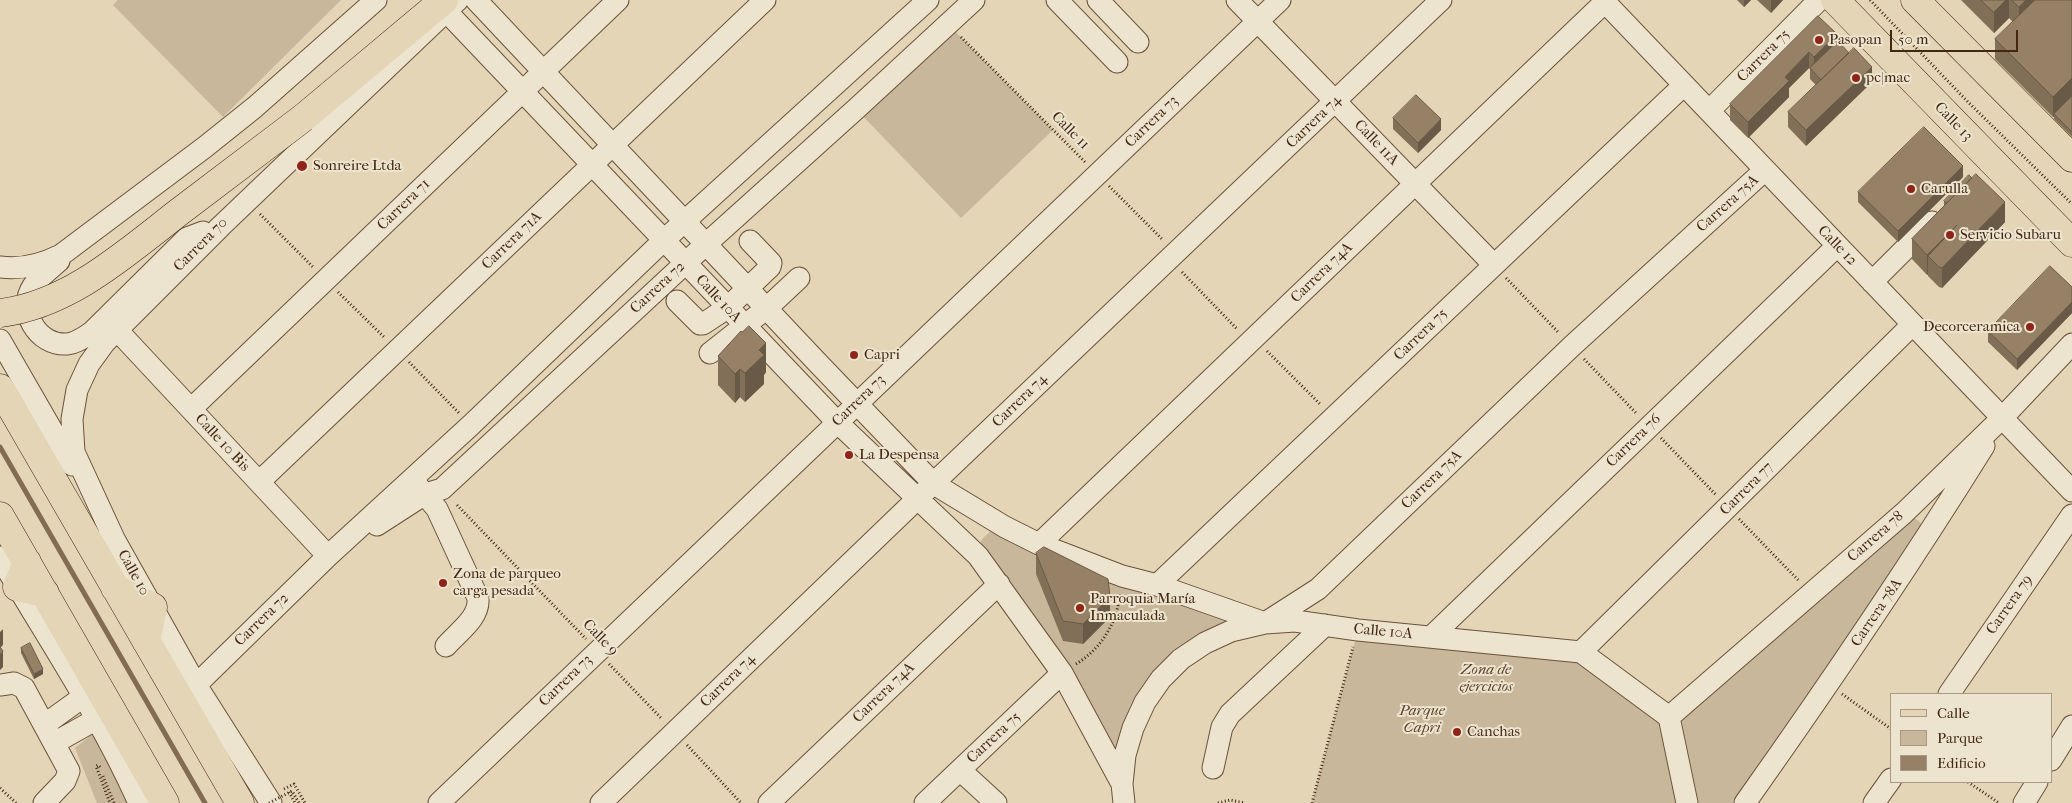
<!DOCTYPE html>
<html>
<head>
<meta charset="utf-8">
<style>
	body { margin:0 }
	#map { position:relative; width:2072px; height:803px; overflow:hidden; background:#e3d5b6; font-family:"IM FELL French Canon",serif }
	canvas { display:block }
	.legend { position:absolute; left:1890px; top:693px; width:162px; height:90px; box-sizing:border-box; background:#ede4d0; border:1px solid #a99883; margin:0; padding:6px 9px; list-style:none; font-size:15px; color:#432710 }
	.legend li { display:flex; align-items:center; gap:10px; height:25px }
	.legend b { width:25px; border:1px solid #a99883 }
	.scale { position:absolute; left:1890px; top:30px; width:128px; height:22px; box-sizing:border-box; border:2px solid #432710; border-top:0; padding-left:6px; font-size:15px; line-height:18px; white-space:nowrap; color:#432710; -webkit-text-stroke:4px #ede4d0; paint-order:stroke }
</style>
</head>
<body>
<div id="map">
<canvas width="2072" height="803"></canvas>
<ul class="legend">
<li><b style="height:6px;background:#e3d5b6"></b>Calle</li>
<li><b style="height:14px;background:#c8b79a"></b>Parque</li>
<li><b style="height:14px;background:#968166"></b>Edificio</li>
</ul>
<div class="scale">50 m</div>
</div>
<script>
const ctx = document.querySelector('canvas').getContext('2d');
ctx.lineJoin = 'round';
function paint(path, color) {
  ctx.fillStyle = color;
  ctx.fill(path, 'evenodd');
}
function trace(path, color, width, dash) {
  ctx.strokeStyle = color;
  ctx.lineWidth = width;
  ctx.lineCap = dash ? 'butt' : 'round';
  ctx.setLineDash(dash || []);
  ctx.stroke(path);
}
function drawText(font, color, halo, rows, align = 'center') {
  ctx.font = font + ' "IM FELL French Canon",serif';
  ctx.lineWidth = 4;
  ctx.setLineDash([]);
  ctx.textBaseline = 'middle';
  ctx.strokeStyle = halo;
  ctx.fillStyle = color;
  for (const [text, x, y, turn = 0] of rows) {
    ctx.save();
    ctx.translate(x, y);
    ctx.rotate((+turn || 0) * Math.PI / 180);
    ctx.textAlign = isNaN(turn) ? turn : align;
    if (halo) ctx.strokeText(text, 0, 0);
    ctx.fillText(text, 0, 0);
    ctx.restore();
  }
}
paint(new Path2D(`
	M118,0H341L223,117L113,5Z
	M948,24L1053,130L961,218L856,109Z
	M1911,515L1922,524L1745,803H1312L1358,630L1581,652L1669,717Z
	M992,530L1265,623L1231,631L1161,679L1122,784L980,543L983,538Z
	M100,728L139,803H97L75,748Z`), '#c8b79a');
trace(new Path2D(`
	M0,447L205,803`), '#836c52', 5);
const minor = new Path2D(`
	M476,0L815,360L934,484L1005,527L1039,544L1122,576L1157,585L1265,623L1295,621L1358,630L1581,652L1669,717L1687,803
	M1057,0L1117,62
	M1098,0L1138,42
	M1237,0L1494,265
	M1603,0L2072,491
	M446,11L837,422L978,556L1062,673L1122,784L1124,803
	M1709,111L1819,0
	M59,261C50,269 40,276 33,286C17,310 37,346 67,344C77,343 84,337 92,332L187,238L203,232
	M0,267C22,270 41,265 61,255L205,147L255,107L376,0
	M1872,282L1932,222
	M677,301L700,324H703L727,308L770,267L771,263L750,241
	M117,330L328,556
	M0,340L72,465
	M710,353L767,308L799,278
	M191,409L618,0
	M259,482L765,0
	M417,485L437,509L478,598C480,618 458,632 446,646
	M377,525L425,494L442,489L706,244L856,109L974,0
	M109,530L196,685L271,803
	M116,543L74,452L72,419L77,390L89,364L105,342L221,226L458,0
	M1039,544L1605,2
	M0,557C47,638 101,717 139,803
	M1157,585L1684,85
	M1432,636L1837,246
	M1581,652L1912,325
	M0,685L14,683L24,688L69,771L65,781L44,803
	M196,685L328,556L471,425L663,241L928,0
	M1949,694L2072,515
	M1669,717L1904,513L2002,418L2072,344
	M44,725L83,697
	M54,743L95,720
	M2051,760L2072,726
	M1213,768L1222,727L1230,714L1325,625
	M960,770L996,803
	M1122,784L1125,755L1133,728L1145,702L1161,679L1181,659L1205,643L1231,631L1265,623L1318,589L1572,346L1765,170
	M439,803L1280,0
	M601,803L918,498L1441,0
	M769,803L999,584
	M925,803L1062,673
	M1745,803C1828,686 1908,568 1984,446
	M1874,803L1891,779
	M2024,803L2037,782`);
const major = new Path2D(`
	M1835,0L2072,243
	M1915,0L2072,158
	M303,118L444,0
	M0,388L240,803
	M0,516L165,803
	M27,562L17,587L45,593
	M115,588L153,607L146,641`);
trace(minor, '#6b523a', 23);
trace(major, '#432710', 29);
trace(new Path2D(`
	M1870,0L1968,102L2072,204
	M961,37L1085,162
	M1109,186L1163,240
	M260,214L314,268
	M1182,272L1237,329
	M1506,278L1559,333
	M338,292L385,338
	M1267,351L1321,405
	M1584,359L1637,414
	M409,362L459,413
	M1661,438L1716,495
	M457,505L586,639
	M1739,519L1799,581
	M609,664L662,719
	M1076,664C1101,649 1117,623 1120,594
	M1842,694L1891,729
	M687,745L741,803
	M100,767L98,765L96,766L110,803
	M103,776L114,803
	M1968,782L1999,803
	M0,788L16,803
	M284,789L294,784L305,803
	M289,792L295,803
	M1218,803L1230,800L1245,803
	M1312,803L1353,647`), '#432710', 3, [1, 2.5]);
trace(minor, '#ede4d0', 21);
trace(major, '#e3d5b6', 28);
const majorBridge = new Path2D(`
	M0,313C69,305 126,253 179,212C221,180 262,149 303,118`);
trace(majorBridge, '#432710', 29, []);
trace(new Path2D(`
	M269,803L292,791L299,803`), '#432710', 3, [1, 2.5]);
trace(majorBridge, '#e3d5b6', 28);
paint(new Path2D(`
	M1737,0H1751L1744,7Z
	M1757,0H1783L1771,13Z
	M1961,0H2072V137L2054,119V117H2053L1995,59V39L2013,22L2009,18L1994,33Z
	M1818,16L1837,41L1872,82L1806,146L1788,127V112L1816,85L1810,79V69L1809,68L1789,88V97L1748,138L1730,120V104Z
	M1393,118L1441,130L1418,153L1393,129Z
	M1963,177L1898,242L1858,202V192Z
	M1944,201L2005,222L1942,288L1939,287L1928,276V274L1927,275L1912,259V239L1944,206Z
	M2072,287V313L2017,370L1988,342V331Z
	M718,356L766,372L764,375V384L745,402L740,397L735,403L718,385Z
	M1036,553L1110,617L1083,644L1063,641L1036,574Z
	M21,648L43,674L34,679L21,653Z`), '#816f58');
paint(new Path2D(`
	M1744,0H1751L1744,7Z
	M1771,0H1783L1771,13Z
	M2006,0H2009V18L1994,33V12Z
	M2026,0H2046L2019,27V7Z
	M1837,34V50L1814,73V57Z
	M1809,52V68L1789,88V97L1748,138V122L1785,77Z
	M1872,67V82L1806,146V130Z
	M2072,78V99L2054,114L2053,117V97Z
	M1441,119V130L1418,153V143Z
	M1963,166V177L1898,242V231Z
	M2005,202V222L1942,288V268Z
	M1957,225L1928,256V274L1927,275V255Z
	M2072,302V313L2017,370V359Z
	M766,343V372L764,375V384L745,402V373L759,350Z
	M740,369V397L735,403V374Z
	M1110,597V617L1083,644V624Z
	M3,629V645L0,648V632Z
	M3,651V667L0,670V655Z
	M43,669V674L34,679V674Z`), '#695a47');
const building = new Path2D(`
	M1981,0H2006L1994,12Z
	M2012,0H2026L2019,7Z
	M2035,0H2072V78L2053,97L1995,39Z
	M1818,16L1837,34L1814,57L1809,52L1785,77L1789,81L1748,122L1730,104Z
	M1838,41L1849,53L1821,80L1810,68Z
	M1854,48L1872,67L1806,130L1788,112Z
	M1416,95L1441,119L1418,143L1393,118Z
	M2072,96V132L2054,114Z
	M1924,127L1963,166L1898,231L1858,192Z
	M1976,174L2005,202L1942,268L1939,267L1928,256L1957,225L1927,255L1912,239Z
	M1969,175L1972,178L1947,203L1944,201Z
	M2050,266L2072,287V302L2017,359L1988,331Z
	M749,326L766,343L759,350L764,355L745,373L740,369L735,374L718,356L741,331L742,332Z
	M1044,547L1108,579L1110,597L1083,624L1063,621L1036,553Z
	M30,643L43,669L34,674L21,648Z
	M0,647L3,651L0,655Z`);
paint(building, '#968166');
trace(building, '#695a47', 1);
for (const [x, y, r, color] of [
	[1819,40,5,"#8f2418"],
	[1856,78,5,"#8f2418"],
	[302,166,6,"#8f2418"],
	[1911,189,5,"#8f2418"],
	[1950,235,5,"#8f2418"],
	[2030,327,5,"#8f2418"],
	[854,355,5,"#8f2418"],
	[849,455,5,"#8f2418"],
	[443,583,5,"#8f2418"],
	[1080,608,5,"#8f2418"],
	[1457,732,5,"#8f2418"]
]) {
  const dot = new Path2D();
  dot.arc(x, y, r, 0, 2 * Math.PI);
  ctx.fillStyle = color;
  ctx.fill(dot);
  trace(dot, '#ede4d0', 2);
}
drawText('15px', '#432710', '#ede4d0', [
	["Pasopan",1829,40],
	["pc|mac",1866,78],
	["Sonreire Ltda",313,166],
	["Carulla",1921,189],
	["Servicio Subaru",1960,235],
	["Decorceramica",2020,327,"right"],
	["Capri",864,355],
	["La Despensa",859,455],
	["Zona de parqueo",453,574],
	["carga pesada",453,591],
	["Parroquia María",1090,599],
	["Inmaculada",1090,616],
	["Canchas",1467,732]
], 'left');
drawText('15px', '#432710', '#ede4d0', [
	["Carrera 75",1764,56,-45],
	["Carrera 73",1152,122,-44],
	["Carrera 74",1314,122,-44],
	["Calle 13",1953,122,46],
	["Calle 11",1070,131,45],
	["Calle 11A",1376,143,46],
	["Carrera 75A",1728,204,-42],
	["Carrera 71",404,205,-44],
	["Carrera 71A",512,241,-44],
	["Carrera 70",201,245,-45],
	["Calle 12",1837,246,46],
	["Carrera 74A",1322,273,-44],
	["Carrera 72",658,288,-43],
	["Calle 10A",718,299,47],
	["Carrera 75",1421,335,-44],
	["Carrera 73",859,401,-44],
	["Carrera 74",1020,401,-44],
	["Carrera 76",1634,441,-44],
	["Calle 10 Bis",222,443,47],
	["Carrera 75A",1432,480,-44],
	["Carrera 77",1747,489,-45],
	["Carrera 78",1876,537,-41],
	["Calle 10",133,573,61],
	["Carrera 79",2010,605,-55],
	["Carrera 78A",1877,613,-56],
	["Carrera 72",262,620,-44],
	["Calle 10A",1383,632,5],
	["Calle 9",600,638,46],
	["Carrera 73",566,681,-44],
	["Carrera 74",728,681,-44],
	["Carrera 74A",884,693,-44],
	["Carrera 75",994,738,-43]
]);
drawText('italic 15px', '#5e442c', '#ede4d0', [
	["Zona de",1486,670],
	["ejercicios",1486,687],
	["Parque",1422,711],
	["Capri",1422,728]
]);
</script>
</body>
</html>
